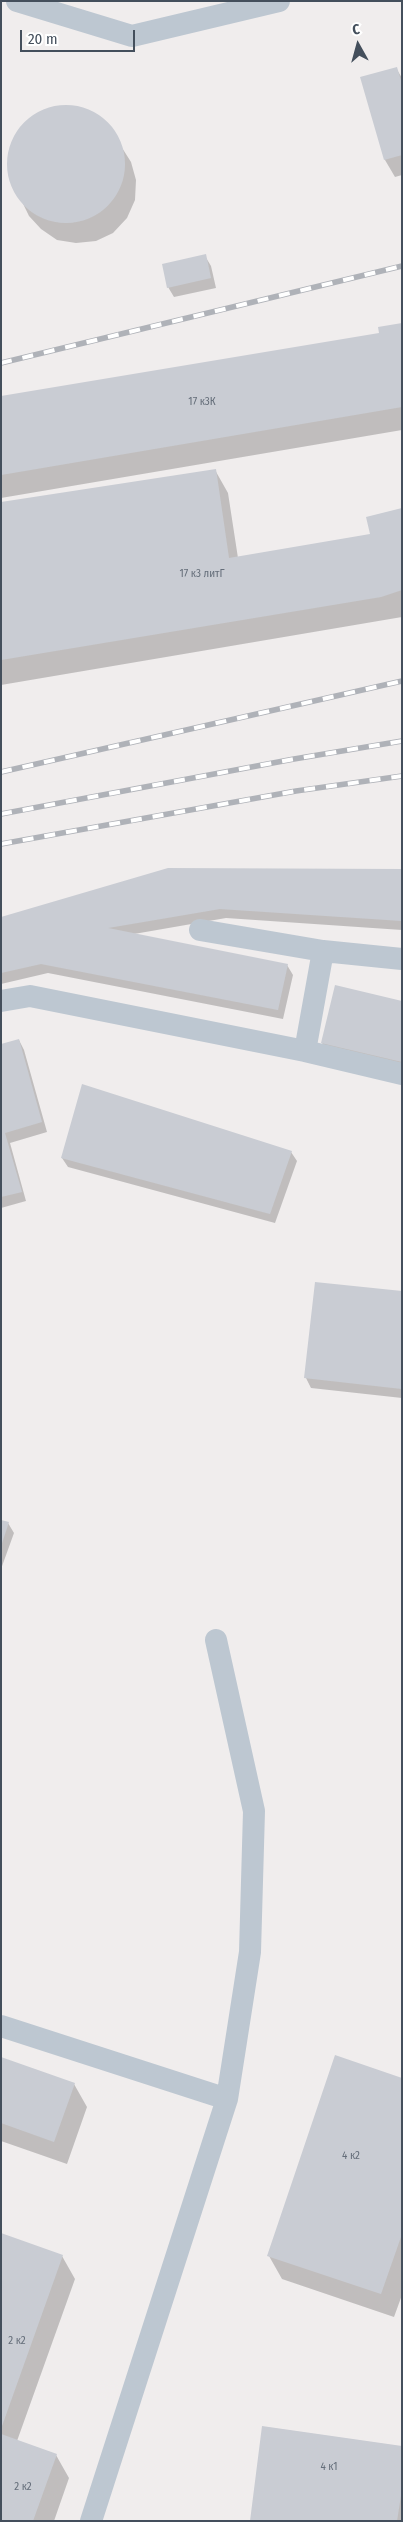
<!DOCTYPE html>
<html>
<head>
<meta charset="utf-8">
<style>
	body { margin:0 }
	#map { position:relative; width:403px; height:2522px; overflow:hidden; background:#f0eded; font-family:"Fira Sans Condensed",sans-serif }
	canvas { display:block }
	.frame { position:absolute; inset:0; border:2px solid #444f5c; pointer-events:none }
	.north { position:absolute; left:333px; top:20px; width:50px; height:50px; -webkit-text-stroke:4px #fff; paint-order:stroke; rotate:353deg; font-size:14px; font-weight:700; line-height:20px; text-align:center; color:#444f5c }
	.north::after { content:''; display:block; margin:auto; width:18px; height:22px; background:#444f5c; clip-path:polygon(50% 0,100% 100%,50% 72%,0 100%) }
	.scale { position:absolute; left:20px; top:30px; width:115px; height:22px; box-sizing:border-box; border:2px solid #444f5c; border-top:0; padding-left:6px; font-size:15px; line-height:18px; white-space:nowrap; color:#444f5c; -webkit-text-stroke:4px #fff; paint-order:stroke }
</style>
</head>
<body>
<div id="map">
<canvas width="403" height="2522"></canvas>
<div class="frame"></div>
<div class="north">С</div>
<div class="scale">20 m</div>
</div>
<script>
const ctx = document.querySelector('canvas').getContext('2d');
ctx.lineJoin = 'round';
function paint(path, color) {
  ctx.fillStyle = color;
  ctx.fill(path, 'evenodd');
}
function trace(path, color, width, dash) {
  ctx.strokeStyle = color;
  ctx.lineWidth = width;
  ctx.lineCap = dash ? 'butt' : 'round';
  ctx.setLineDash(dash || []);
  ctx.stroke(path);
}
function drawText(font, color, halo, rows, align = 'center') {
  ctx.font = font + ' "Fira Sans Condensed",sans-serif';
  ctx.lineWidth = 4;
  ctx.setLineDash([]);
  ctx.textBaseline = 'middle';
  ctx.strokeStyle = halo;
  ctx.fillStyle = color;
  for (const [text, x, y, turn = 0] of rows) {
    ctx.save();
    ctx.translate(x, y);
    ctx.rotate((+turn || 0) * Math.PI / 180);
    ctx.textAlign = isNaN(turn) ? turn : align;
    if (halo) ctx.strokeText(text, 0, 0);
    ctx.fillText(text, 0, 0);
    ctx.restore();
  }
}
paint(new Path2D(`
	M396,68L402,78V175L395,177L385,160Z
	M54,107H73L91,112L107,124L131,162L136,180L135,200L127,218L113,233L96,241L76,243L57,240L41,229L29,216L10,177L9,159L13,141L23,125L37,114Z
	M205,256L211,266L216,288L174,297L168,287Z
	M402,324V430L1,498V398L380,334Z
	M215,470L228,493L238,558L372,535L402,509V617L1,685V503Z
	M402,870V930L226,918L134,934L287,965L293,975L283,1019L48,973L1,984V918Z
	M402,1002V1070L328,1053L322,1043Z
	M19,1040L24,1050L47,1132L10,1143L26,1201L1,1208V1045Z
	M291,1152L297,1161L275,1223L68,1167L62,1158Z
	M402,1293V1398L311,1388L306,1378Z
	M1,1521L8,1523L14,1533L1,1569Z
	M1,2058L74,2084L87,2107L67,2164L1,2141Z
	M402,2079V2295L394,2317L282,2279L269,2256Z
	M1,2235L62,2256L75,2279L17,2441L56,2455L69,2478L54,2521H1Z
	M402,2447V2521H251Z`), '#0003');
paint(new Path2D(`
	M397,67L402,84V155L384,160L360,77Z
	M7 164a59 59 0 1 1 118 0a59 59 0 1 1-118 0Z
	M206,254L211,278L167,288L162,264Z
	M402,323V407L1,475V396L379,333L378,327Z
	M216,469L229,558L370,534L366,517L402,508V590L381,597L1,660V502Z
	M168,868L402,869V921L220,909L108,928L288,964L278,1010L41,964L1,973V917Z
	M335,985L402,1001V1062L321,1043Z
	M19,1039L42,1122L5,1133L22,1192L1,1197V1044Z
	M82,1084L292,1151L270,1214L61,1158Z
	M315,1282L402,1291V1389L304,1378Z
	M1,1520L9,1522L2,1543H1Z
	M335,2055L402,2078V2234L381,2294L267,2256Z
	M1,2057L75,2083L54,2142L1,2123Z
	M1,2233L63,2255L2,2426H1Z
	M262,2426L402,2446V2489L397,2521H250Z
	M1,2434L57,2454L33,2521H1Z`), '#c9ccd3');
trace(new Path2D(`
	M17,1L132,36L279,1
	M200,930L323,951L402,959
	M1,1001L30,996L305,1051L402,1074
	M305,1051L323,951
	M1,2026L227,2099
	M91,2521L227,2099L250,1952L254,1811L216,1640`), '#bdc7d1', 22);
const rail = new Path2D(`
	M1,363L402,266
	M1,772L402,681
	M1,814L294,759L402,741
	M1,844L296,791L402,776`);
trace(rail, '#afb2b8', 5.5);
trace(rail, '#fff', 4, [11]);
drawText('11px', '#656e7a', null, [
	["17 к3К",202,402],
	["17 к3 литГ",202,574],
	["4 к2",351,2156],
	["2 к2",17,2341],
	["4 к1",329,2467],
	["2 к2",23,2487]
]);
</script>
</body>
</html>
